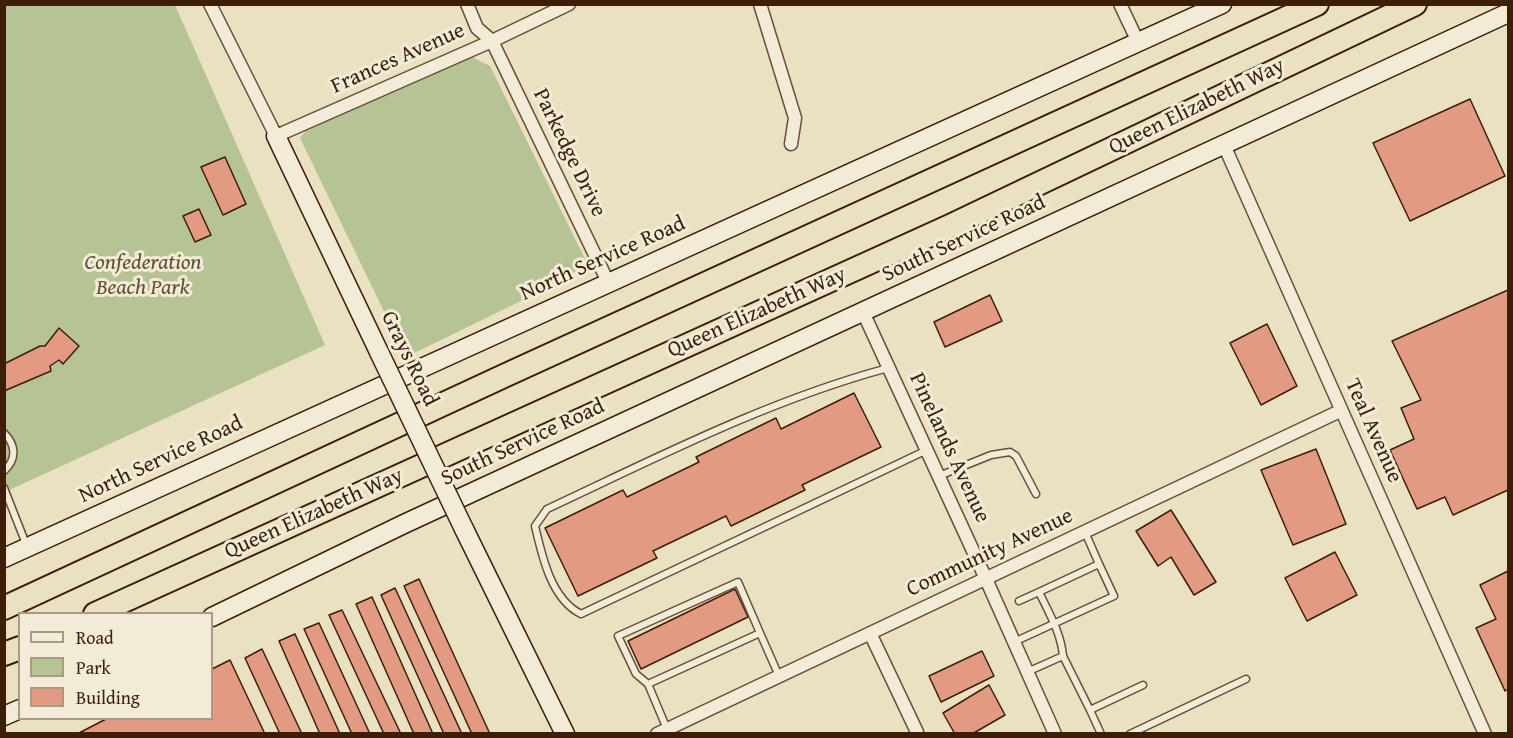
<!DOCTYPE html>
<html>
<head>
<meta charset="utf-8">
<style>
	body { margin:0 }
	#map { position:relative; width:1513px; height:738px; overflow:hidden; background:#eae0c2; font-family:"Gentium Book Plus",serif }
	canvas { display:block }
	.frame { position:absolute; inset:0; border:6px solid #3d1f09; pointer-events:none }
	.legend { position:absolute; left:18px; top:612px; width:195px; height:108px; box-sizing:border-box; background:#f1ebd7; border:2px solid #a99985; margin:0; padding:8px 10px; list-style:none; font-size:18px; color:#3d1f09 }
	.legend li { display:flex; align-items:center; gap:12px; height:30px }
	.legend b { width:30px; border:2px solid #a99985 }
</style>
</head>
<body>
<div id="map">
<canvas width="1513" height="738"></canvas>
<div class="frame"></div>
<ul class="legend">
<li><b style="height:8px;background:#f1ebd7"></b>Road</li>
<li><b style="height:16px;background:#b5c395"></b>Park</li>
<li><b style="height:16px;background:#e29a83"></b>Building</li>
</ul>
</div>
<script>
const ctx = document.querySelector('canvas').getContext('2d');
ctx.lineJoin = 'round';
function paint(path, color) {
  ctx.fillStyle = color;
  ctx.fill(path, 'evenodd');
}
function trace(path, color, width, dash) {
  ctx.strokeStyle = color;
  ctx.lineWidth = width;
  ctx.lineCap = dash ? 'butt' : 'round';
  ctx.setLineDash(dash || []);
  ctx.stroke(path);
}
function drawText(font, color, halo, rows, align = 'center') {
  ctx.font = font + ' "Gentium Book Plus",serif';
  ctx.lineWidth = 6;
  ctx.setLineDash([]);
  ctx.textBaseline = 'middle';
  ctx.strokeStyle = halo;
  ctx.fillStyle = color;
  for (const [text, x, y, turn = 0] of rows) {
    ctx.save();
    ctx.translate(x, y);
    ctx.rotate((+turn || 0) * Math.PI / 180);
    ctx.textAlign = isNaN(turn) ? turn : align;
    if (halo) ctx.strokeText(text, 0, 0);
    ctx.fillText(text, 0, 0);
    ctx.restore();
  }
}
paint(new Path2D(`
	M4,5H175L325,345L5,492Z
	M472,57L490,66L586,261L568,278L406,357L300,138L309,127Z`), '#b5c395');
const building = new Path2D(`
	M1470,99L1505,176L1410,221L1373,143Z
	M225,157L246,204L223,215L201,167Z
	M199,209L211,235L195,242L183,216Z
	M1508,290V490L1453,515L1445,497L1417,509L1390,450L1414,439L1401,408L1421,400L1392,341Z
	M990,295L1002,321L945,347L934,322Z
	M1267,324L1297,386L1261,405L1230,343Z
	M59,328L79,346L63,364L59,360L50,366L51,371L4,391V364L40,346H45Z
	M854,393L881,447L802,485L805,490L731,526L726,516L653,551L657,558L578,596L545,528L623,490L627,497L699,462L696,457L776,418L781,429Z
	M1316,449L1346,524L1293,545L1261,470Z
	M1171,510L1216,582L1194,595L1171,557L1158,566L1136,531Z
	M1335,552L1357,595L1307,621L1285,578Z
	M1508,571V689L1505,691L1476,628L1496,619L1480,585Z
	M419,579L490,734H472L404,586Z
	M395,588L462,734H444L381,595Z
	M735,589L748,617L641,669L628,641Z
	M372,597L433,734H414L356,604Z
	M342,610L401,734H384L329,615Z
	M319,623L370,734H352L304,629Z
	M295,634L340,734H320L279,641Z
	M262,649L302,734H280L245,658Z
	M982,651L994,676L941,702L929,676Z
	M230,660L265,734H77L108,718H212V669Z
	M989,685L1005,715L972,734H955L943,713Z`);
paint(building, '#e29a83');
trace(building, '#3d1f09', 1.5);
const lane = new Path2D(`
	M888,368C769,400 658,457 547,509L535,526C542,556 551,599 581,614L927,450
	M4,433C16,445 17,459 4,471
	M939,476L991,455L1010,452L1016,456L1036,494
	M4,488L26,544
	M1085,532L1099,564
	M1019,601L1039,592
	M1014,642L1114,596L1099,564L1039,592C1049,613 1061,633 1063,656
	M1027,672L1063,656L1090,710
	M648,684L636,674L618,636L738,582L760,633
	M667,729L648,684L760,633L779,676
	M1101,734L1090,710L1143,685
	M1130,734L1246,679`);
const street = new Path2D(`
	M210,4L276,136L492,41L569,4
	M467,4L477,28L492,41L608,282
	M760,4L795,118L791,144
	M1120,4L1139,44
	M1224,145L1485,734
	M863,312L986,579L1055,734
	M870,633L917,732
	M657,734L1340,411`);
const secondary = new Path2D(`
	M276,136L379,352
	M464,529L565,734
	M4,558L1222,4
	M212,617L404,524L1508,13
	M4,716L20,709`);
const highway = new Path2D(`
	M4,608L506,375L1317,4
	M95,614L950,226L1415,4
	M4,654L20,648`);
trace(lane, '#684f37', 9);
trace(street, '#684f37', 15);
trace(secondary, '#3d1f09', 21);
trace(highway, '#3d1f09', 26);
trace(lane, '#f1ebd7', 6);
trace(street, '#f1ebd7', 12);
trace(secondary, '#f1ebd7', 18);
trace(highway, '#eae0c2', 22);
const secondaryBridge = new Path2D(`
	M379,352L464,529`);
trace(secondaryBridge, '#3d1f09', 21, []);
trace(secondaryBridge, '#f1ebd7', 18);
drawText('22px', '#3d1f09', '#f1ebd7', [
	["Frances Avenue",398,59,-24],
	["Queen Elizabeth Way",1197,107,-26],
	["Parkedge Drive",569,153,64],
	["South Service Road",964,239,-25],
	["North Service Road",603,259,-24],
	["Queen Elizabeth Way",757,313,-24],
	["Grays Road",409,359,64],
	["Teal Avenue",1373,431,66],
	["South Service Road",523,443,-25],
	["Pinelands Avenue",949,448,65],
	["North Service Road",161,460,-25],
	["Queen Elizabeth Way",314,514,-24],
	["Community Avenue",990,553,-25]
]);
drawText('italic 22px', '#615033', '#f1ebd7', [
	["Confederation",143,263],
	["Beach Park",143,288]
]);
</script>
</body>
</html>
